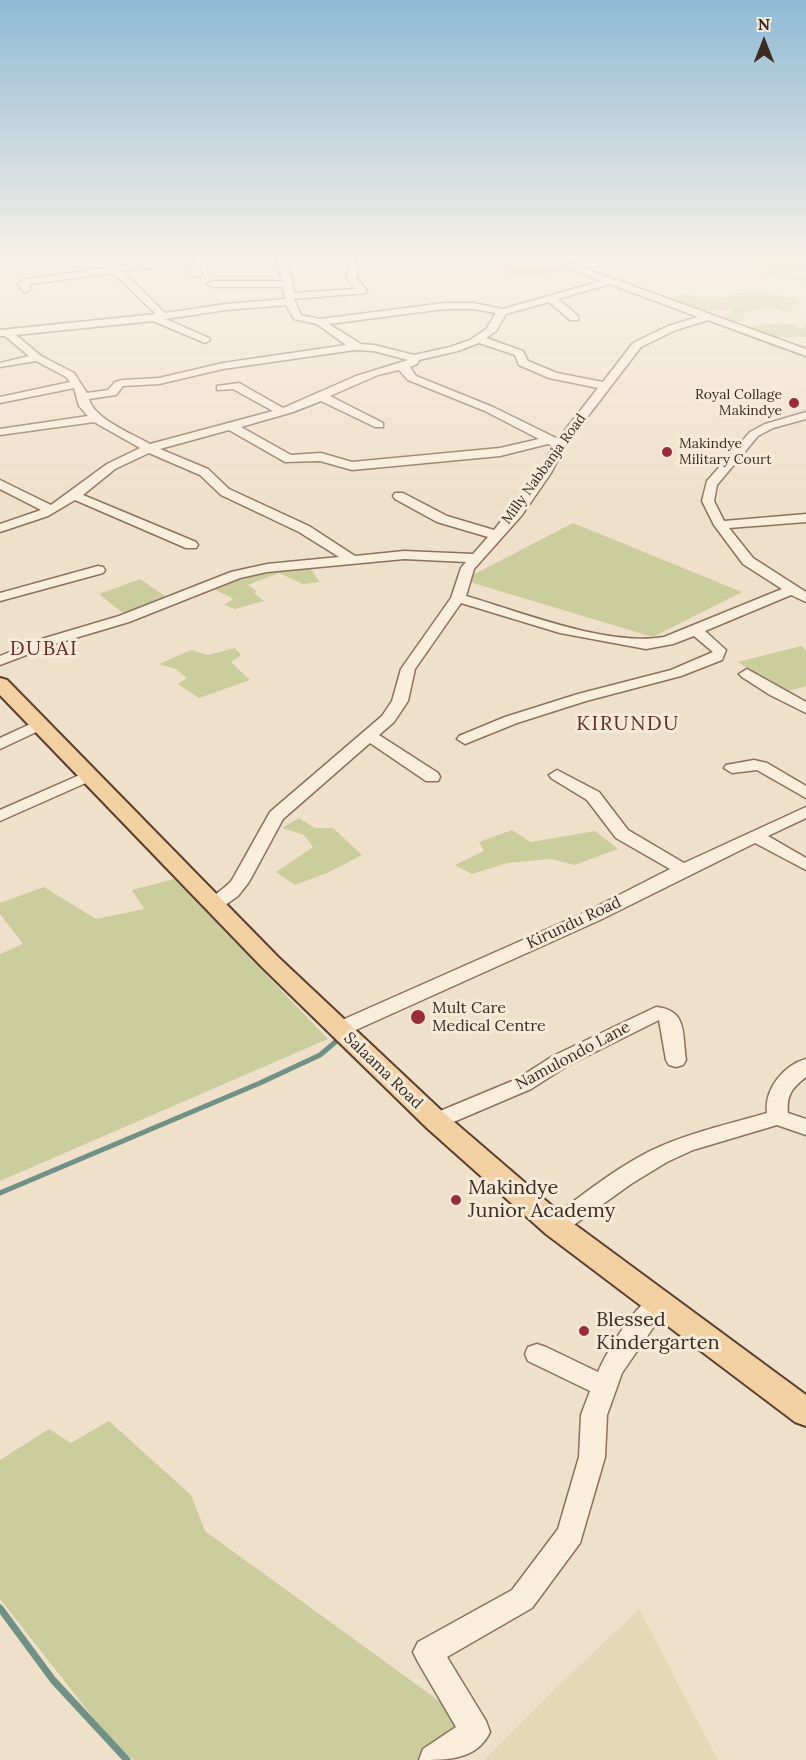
<!DOCTYPE html>
<html>
<head>
<meta charset="utf-8">
<style>
	body { margin:0 }
	#map { position:relative; width:806px; height:1760px; overflow:hidden; background:#efe0c9; font-family:Lora,serif }
	canvas { display:block }
	.north { position:absolute; left:734px; top:12px; width:60px; height:60px; -webkit-text-stroke:4px #f6ebd8; paint-order:stroke; rotate:0deg; font-size:16px; font-weight:700; line-height:24px; text-align:center; color:#3c2b21 }
	.north::after { content:''; display:block; margin:auto; width:21px; height:27px; background:#3c2b21; clip-path:polygon(50% 0,100% 100%,50% 72%,0 100%) }
</style>
</head>
<body>
<div id="map">
<canvas width="806" height="1760"></canvas>
<div class="north">N</div>
</div>
<script>
const ctx = document.querySelector('canvas').getContext('2d');
ctx.lineJoin = 'round';
function paint(path, color) {
  ctx.fillStyle = color;
  ctx.fill(path, 'evenodd');
}
function trace(path, color, width, dash) {
  ctx.strokeStyle = color;
  ctx.lineWidth = width;
  ctx.lineCap = dash ? 'butt' : 'round';
  ctx.setLineDash(dash || []);
  ctx.stroke(path);
}
function drawText(font, color, halo, rows, align = 'center') {
  ctx.font = font + ' Lora,serif';
  ctx.lineWidth = 6;
  ctx.setLineDash([]);
  ctx.textBaseline = 'middle';
  ctx.strokeStyle = halo;
  ctx.fillStyle = color;
  for (const [text, x, y, turn = 0] of rows) {
    ctx.save();
    ctx.translate(x, y);
    ctx.rotate((+turn || 0) * Math.PI / 180);
    ctx.textAlign = isNaN(turn) ? turn : align;
    if (halo) ctx.strokeText(text, 0, 0);
    ctx.fillText(text, 0, 0);
    ctx.restore();
  }
}
paint(new Path2D(`
	M639,1609L718,1760H484L551,1693Z`), '#e4d9b6');
paint(new Path2D(`
	M723,260H777L772,263L806,264V282L768,277L761,273L763,271C752,263 736,266 723,260Z
	M758,291L796,299L801,303L790,306L793,312C785,312 780,309 772,308C761,306 752,311 742,314L746,319L738,322L720,318L732,312L733,309L701,312L670,300L669,297L689,294L699,298H722L738,293Z
	M789,323L797,325L798,329L804,328L806,323V337H772L749,329C760,322 776,325 789,323Z
	M573,523L742,592L653,637L463,580Z
	M308,565L320,582L303,584L279,573L248,585L257,591L254,593L264,601L235,609L224,605L233,599L208,586L239,576Z
	M140,579L165,596L124,614L99,594Z
	M801,646L806,650V686L783,693L738,662Z
	M235,648L241,655L231,662L250,680L199,698L178,684L187,678L176,669L159,664L191,650L208,655Z
	M299,818L315,828H333L362,855L327,873L295,885L276,872L313,847L304,835L282,828Z
	M512,830L531,842L595,831L618,849L575,865L550,859L507,863L472,874L455,865L484,851L479,842Z
	M174,879L328,1039L0,1181V954L23,944L0,914V903L44,887L96,919L144,909L132,890Z
	M109,1421L191,1495L205,1531L446,1706L458,1732L417,1760H133L109,1738L0,1599V1460L49,1429L71,1443Z`), '#cccd9c');
trace(new Path2D(`
	M575,271L587,275
	M710,321L732,329
	M742,333L785,349`), '#709286', 2);
trace(new Path2D(`
	M0,1193L260,1083L320,1055L339,1039`), '#709286', 5);
trace(new Path2D(`
	M0,1608L53,1680L127,1760`), '#709286', 7);
paint(new Path2D(`
	M509,260H543L568,270L533,276L510,275L504,270Z`), '#cd987f');
const minor = new Path2D(`
	M161,260H191L203,275L195,277L183,263L122,271L165,313L226,304L285,299L283,287H212L207,284L212,281H282L276,260H285L291,273L294,293L355,289L346,277L349,269L346,260H355L359,269L356,277L367,291L365,293L294,299L301,315L320,319L445,303H473L503,309L601,281L548,260H562L806,349V356L708,320L676,330L641,347L565,446L551,473L522,515L474,569L466,596C521,612 608,647 664,637L782,589L743,564L714,525L702,501L707,481L750,432L765,424L806,412V419L773,428L758,436L717,485L714,501L724,521L806,514V522L729,528L753,558L806,592V602L791,595L705,631L726,650L722,660L681,676L586,701L517,723L465,744L457,739L459,736L505,717L578,694L671,670L713,652L694,636L673,644L646,649L560,633L461,603L415,669L408,701L394,722L379,735L438,773L440,777L438,781H426L370,743L283,819L249,882L238,896L221,908H209L206,904C213,894 224,890 232,880L270,812L382,716L392,701L401,669L451,598L461,568L466,562L404,559L267,572L240,578L129,622L55,644L0,665V656L45,638L119,616L231,572L267,564L339,557L299,532L221,495L200,475L149,453L115,469L83,495L196,542L198,545L196,548H186L75,500L48,516L0,532V524L41,510L0,489V480L51,505L107,464L140,448L94,422L0,435V429L88,416L79,406L74,388L0,403V397L70,382L66,377L36,361L0,367V363L29,356L5,336H0V330L156,314L113,273L29,284L31,289L26,292L23,291L18,284L26,279ZM610,284L698,317L668,326L633,343L603,382L557,373L528,361L523,351L486,338L496,331L506,314L549,302L570,320H578V316L558,299ZM286,305L294,319L317,324L346,345L223,363L159,378L123,380L115,382L108,390L87,393L74,373L41,356L16,335L153,321L205,343L210,340L209,338L166,319L226,310ZM445,309H473L496,313L486,329L470,340L450,347L414,355L374,345L361,344L329,324ZM479,343L515,355L519,365L549,378L598,388L558,439L493,407L416,376L410,367L417,364L419,360L458,351ZM355,350L374,351L408,360L356,376L283,408L239,383L217,386V390L233,389L273,411L150,444C133,434 94,419 89,399L116,395L123,386L159,384L223,369ZM399,370L408,380L485,411L539,439L500,448L352,462L321,453L291,455L241,427L293,412L321,401L375,427H383V423L330,396L378,375ZM229,430L285,462L320,461L352,470L500,456L548,444L553,446L539,473L494,530L447,516L403,493H395L393,496L395,499L437,522L488,537L473,554L404,551L355,556L309,526L229,489L208,469L160,449Z
	M98,566L103,567L105,570L103,573L0,601V593Z
	M747,669L806,702V713L770,695L742,677L739,674Z
	M41,719L49,724L47,727L0,749V738Z
	M754,760L767,763L806,786V798L757,770L732,773L724,768L726,765Z
	M91,770L99,775L97,778L0,821V810Z
	M557,770L599,792L628,830L684,863L806,807V818L768,836L806,858V870L755,843L600,920L347,1034L340,1036L333,1034L330,1029L333,1024L586,912L670,869L616,838L587,800L551,778L549,775Z
	M656,1007C688,1010 682,1034 686,1060L683,1065L676,1067L669,1065L666,1060L659,1020L567,1066L531,1089L444,1126L436,1129L428,1126L425,1121L428,1116L517,1079L553,1056Z
	M806,1059V1077C793,1087 786,1095 788,1113L806,1119V1135L777,1125L693,1150L667,1162L631,1184L564,1232L556,1235L548,1232L545,1226L548,1220C582,1196 615,1168 652,1150C688,1133 729,1124 767,1113C764,1089 784,1065 806,1059Z
	M658,1294L667,1296L670,1303L622,1373L607,1415L605,1457L580,1543L532,1608L447,1657L486,1721L490,1732C477,1760 447,1760 419,1760L423,1749L456,1727L418,1662L413,1652L418,1642L512,1590L558,1529L579,1457L581,1415L590,1391L528,1361L525,1354L528,1347L537,1344L546,1347L598,1372C607,1351 637,1300 658,1294Z`);
const major = new Path2D(`
	M0,678L7,680L278,957L445,1114L566,1218L806,1395V1426L795,1422L546,1234L427,1128L262,967L0,695Z`);
trace(minor, '#8b715d', 3);
trace(major, '#594031', 4);
paint(minor, '#f9eedc');
paint(major, '#f1d1a2');
const sky = ctx.createLinearGradient(0, 0, 0, 507);
sky.addColorStop(0, '#8fbad5');
sky.addColorStop(0.51, '#f8f1e7');
sky.addColorStop(1, '#f8f1e700');
ctx.fillStyle = sky;
ctx.fillRect(0, 0, 806, 507);
for (const [x, y, r, color] of [
	[794,403,6,"#9a2d38"],
	[667,452,6,"#9a2d38"],
	[418,1017,8,"#9a2d38"],
	[456,1200,6,"#9a2d38"],
	[584,1331,6,"#9a2d38"]
]) {
  const dot = new Path2D();
  dot.arc(x, y, r, 0, 2 * Math.PI);
  ctx.fillStyle = color;
  ctx.fill(dot);
  trace(dot, '#f6ebd8', 2);
}
drawText('14px', '#3c2b21', '#f6ebd8', [
	["Royal Collage",782,395],
	["Makindye",782,411],
	["Makindye",679,444,"left"],
	["Military Court",679,460,"left"]
], 'right');
drawText('14px', '#3c2b21', '#f6ebd8', [
	["Milly Nabbanja Road",544,469,-54]
]);
drawText('16px', '#3c2b21', '#f6ebd8', [
	["Kirundu Road",574,923,-25],
	["Namulondo Lane",573,1056,-28],
	["Salaama Road",383,1071,44]
]);
drawText('16px', '#3c2b21', '#f6ebd8', [
	["Mult Care",432,1008],
	["Medical Centre",432,1026]
], 'left');
ctx.letterSpacing = '1.5px';
drawText('20px', '#682820', '#f6ebd8', [
	["DUBAI",44,649],
	["KIRUNDU",628,724]
]);
ctx.letterSpacing = '0px';
drawText('20px', '#3c2b21', '#f6ebd8', [
	["Makindye",468,1188],
	["Junior Academy",468,1211],
	["Blessed",596,1320],
	["Kindergarten",596,1343]
], 'left');
</script>
</body>
</html>
